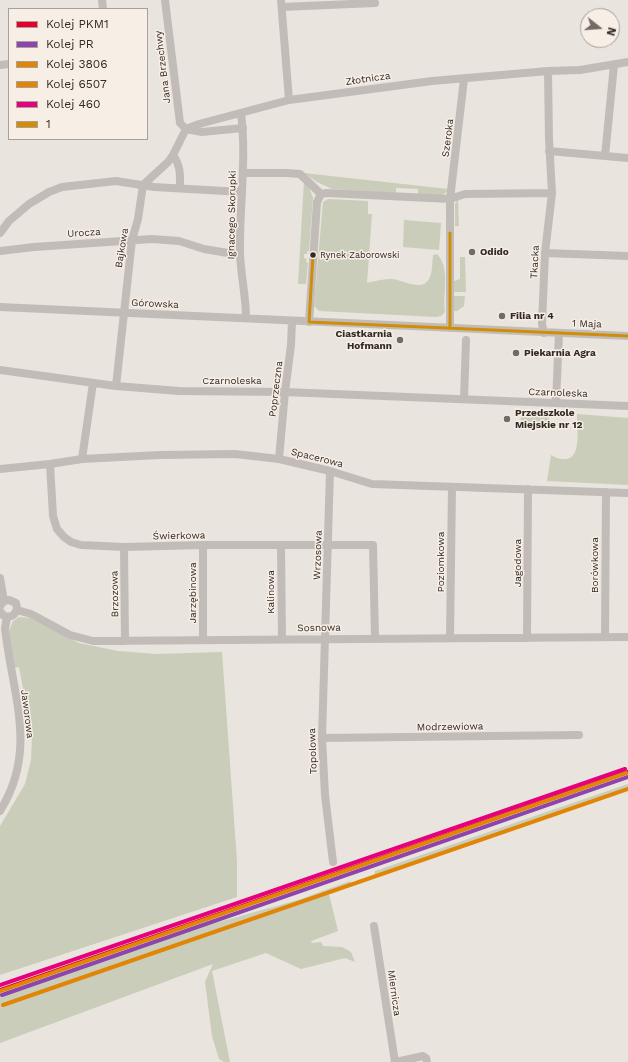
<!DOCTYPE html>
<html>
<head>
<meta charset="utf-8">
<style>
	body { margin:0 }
	#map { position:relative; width:628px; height:1062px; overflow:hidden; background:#e9e4de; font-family:"Work Sans",sans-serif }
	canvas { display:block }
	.legend { position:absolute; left:8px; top:8px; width:140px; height:132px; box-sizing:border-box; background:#f7eee5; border:1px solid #a8a099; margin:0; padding:5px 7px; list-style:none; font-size:12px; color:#322a26 }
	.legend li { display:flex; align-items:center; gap:8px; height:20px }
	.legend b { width:20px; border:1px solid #a8a099 }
	.north { position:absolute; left:580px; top:8px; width:40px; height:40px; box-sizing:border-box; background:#f7eee5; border:1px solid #a8a099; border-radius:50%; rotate:107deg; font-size:11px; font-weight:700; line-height:16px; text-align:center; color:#322a26 }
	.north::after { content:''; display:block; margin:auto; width:14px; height:18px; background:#726b66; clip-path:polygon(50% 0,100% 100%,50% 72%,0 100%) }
</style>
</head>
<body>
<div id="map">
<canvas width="628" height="1062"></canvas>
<ul class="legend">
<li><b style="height:5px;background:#e4002b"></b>Kolej PKM1</li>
<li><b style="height:5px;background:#8e44ad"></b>Kolej PR</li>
<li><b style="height:5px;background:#e08506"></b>Kolej 3806</li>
<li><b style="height:5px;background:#e08506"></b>Kolej 6507</li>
<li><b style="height:5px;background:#e5007d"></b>Kolej 460</li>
<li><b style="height:5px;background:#d08d08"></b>1</li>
</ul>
<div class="north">N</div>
</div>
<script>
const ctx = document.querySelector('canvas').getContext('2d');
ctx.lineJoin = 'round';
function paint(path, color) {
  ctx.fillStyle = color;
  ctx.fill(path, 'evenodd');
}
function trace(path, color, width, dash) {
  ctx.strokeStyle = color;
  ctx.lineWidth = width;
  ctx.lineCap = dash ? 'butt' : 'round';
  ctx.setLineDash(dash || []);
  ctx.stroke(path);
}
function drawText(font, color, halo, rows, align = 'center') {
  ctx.font = font + ' "Work Sans",sans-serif';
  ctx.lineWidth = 3;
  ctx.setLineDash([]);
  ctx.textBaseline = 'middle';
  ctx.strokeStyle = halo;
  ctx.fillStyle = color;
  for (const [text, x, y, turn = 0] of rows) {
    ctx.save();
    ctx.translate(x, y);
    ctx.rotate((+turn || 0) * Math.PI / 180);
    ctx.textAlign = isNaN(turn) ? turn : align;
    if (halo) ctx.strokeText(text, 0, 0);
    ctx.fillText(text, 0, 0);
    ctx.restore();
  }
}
paint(new Path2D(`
	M304,173L448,189C444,200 428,195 418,194V189L396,188V193L332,189L317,182Z
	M304,181L309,187L313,198L309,251H307V254H304V258L307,259L306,262L308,263L306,284H298Z
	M328,199L368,201V214H372L367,283C376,281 383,279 392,279C403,280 422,292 429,279C433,271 432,263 433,255L437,254C451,269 442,294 445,312L441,316L436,317L319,311L314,306L323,202Z
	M458,199L459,226H455V204Z
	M404,220L441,223L439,250L403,247Z
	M460,257H465L466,292H454V281L460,279Z
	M454,296H465L464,306L457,311H454Z
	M577,414L628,418V485L547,481L551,455C560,461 573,462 576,449C579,439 577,424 577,414Z
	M521,416L549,417V427L520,426Z
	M19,617L30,618L79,643L118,651L156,654L222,652L237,861V897L0,975V826L25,784L31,760L32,736L19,667L13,668L9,631L13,621Z
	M628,784V789L374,877L375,871Z
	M350,881L351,884L329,894L338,931L311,941L312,943L321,942L323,946L342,947L351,952L355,962L345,958L301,969L266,953L212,971L230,1062H224L219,1059L212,1036L205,982L213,964L0,1043V996L151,941L298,900Z`), '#cacdb9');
trace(new Path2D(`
	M102,0L103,9
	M165,0L180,123L186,129
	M281,0L289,100
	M282,7L375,3
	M0,65L9,64
	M241,113C247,160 239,207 240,254C241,276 246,297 246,318
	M186,129L199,124L289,100L432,81L548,71L580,70L628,62
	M186,129L202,132L243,128
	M549,151L628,158
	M173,155C181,166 180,175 180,188
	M605,156L614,65
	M243,173H287L300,174L321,194
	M0,233L9,221L29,204L49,192L62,187L116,181L154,187L242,192
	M0,251L34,247L152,239L179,241L204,249L240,255
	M545,253L628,256
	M0,307L628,336
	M309,322L317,202L321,194L327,193L450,199L465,194L552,193
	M450,328V199L464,79
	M544,333L542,324L545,253L552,193L549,139L548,71
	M0,370L116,386L179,391L285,392L628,406
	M116,386L132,240L138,219L143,185L168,162L173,155L186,129
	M464,399L466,340
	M556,402L559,333
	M82,459L93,383
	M279,459L285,392L291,345L292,321
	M50,464L53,516L57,529L64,537L71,542L81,545L124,547L203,545H373L375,638
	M0,469L50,464L82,459L160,455L235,454L279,459L330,471L372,484L628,493
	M330,471L322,738L325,795L333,862
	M203,545V640
	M281,546L282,639
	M124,547L125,641
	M0,578L4,601
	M0,606L4,601L9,600L16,603L17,608C16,615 11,618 4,616L0,611
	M17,610L31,614L70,635L93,641L628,637
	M605,637L606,492
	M450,638L452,487
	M527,638L528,489
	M322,738L579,735
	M0,811C37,752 14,699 6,636L5,629L7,617
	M374,926L395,1062
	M396,1062L423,1056L426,1058L427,1062`), '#c2bcb8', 8);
trace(new Path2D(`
	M450,233V328
	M309,322L628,336
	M309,322L313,255`), '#d08d08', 3);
trace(new Path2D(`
	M0,990L628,772`), '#e4002b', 4);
trace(new Path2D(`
	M2,995L628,777`), '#8e44ad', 4);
trace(new Path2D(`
	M0,991L626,773`), '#e08506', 4);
trace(new Path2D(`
	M3,1005L628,789`), '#e08506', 4);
trace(new Path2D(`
	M0,985L625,769`), '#e5007d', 4);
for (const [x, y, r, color] of [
	[472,252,4,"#726b66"],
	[313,255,3.5,"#322a26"],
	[502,316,4,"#726b66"],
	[400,340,4,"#726b66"],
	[516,353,4,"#726b66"],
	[507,419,4,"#726b66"]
]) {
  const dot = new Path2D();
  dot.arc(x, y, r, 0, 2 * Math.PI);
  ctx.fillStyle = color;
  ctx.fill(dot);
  trace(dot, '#f7eee5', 1.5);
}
drawText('9px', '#322a26', '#f7eee5', [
	["Rynek Zaborowski",320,255]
], 'left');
drawText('10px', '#322a26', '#f7eee5', [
	["Jana Brzechwy",163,67,-97],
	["Złotnicza",368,79,-8],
	["Szeroka",448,138,-83],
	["Ignacego Skorupki",232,215,-89],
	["Urocza",84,233,-4],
	["Bajkowa",122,248,-81],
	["Tkacka",535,262,-87],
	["Górowska",155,304,3],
	["1 Maja",587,324,2],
	["Czarnoleska",232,381],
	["Poprzeczna",276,389,-83],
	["Czarnoleska",558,393,2],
	["Spacerowa",317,458,14],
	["Świerkowa",179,536,-1],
	["Wrzosowa",318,555,-88],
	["Poziomkowa",441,562,-90],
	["Jagodowa",518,563,-90],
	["Borówkowa",595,565,-90],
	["Kalinowa",271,592,-90],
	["Jarzębinowa",193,593,-90],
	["Brzozowa",115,594,-91],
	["Sosnowa",319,628,-1],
	["Jaworowa",27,714,83],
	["Modrzewiowa",450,727,-1],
	["Topolowa",313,751,-92],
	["Miernicza",394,993,82]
]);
drawText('bold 10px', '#322a26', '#f7eee5', [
	["Odido",480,252],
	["Filia nr 4",510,316],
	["Ciastkarnia",392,334,"right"],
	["Hofmann",392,346,"right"],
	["Piekarnia Agra",524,353],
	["Przedszkole",515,413],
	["Miejskie nr 12",515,425]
], 'left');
</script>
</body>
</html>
